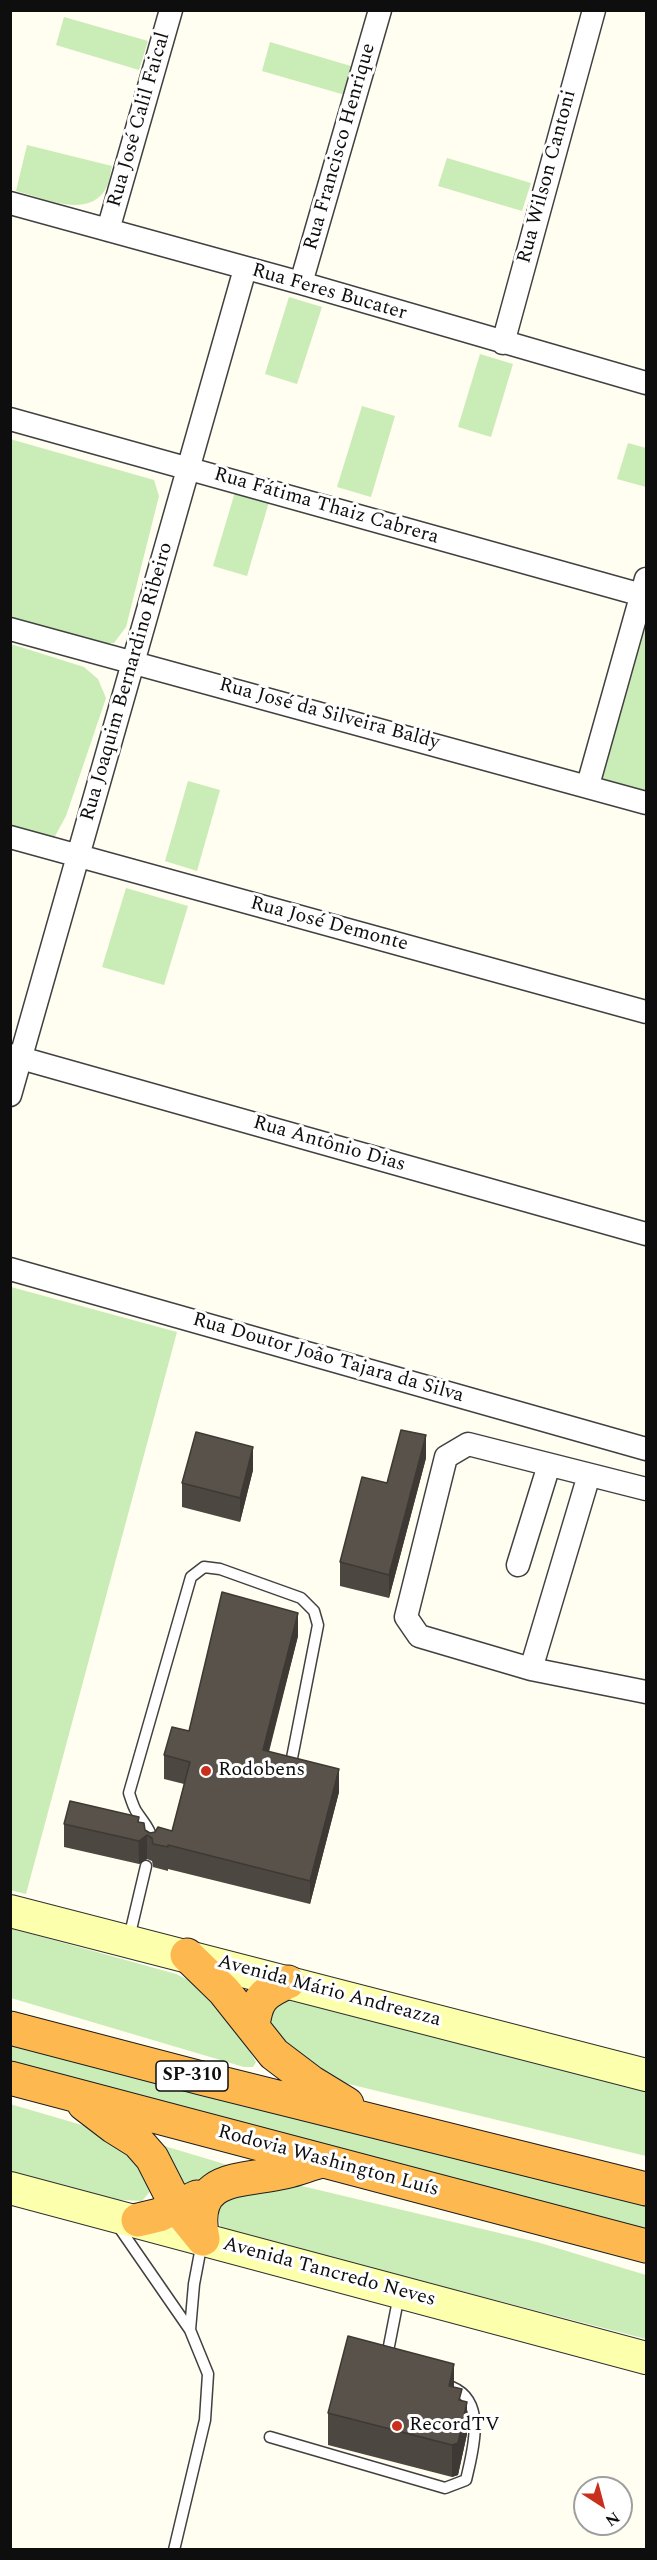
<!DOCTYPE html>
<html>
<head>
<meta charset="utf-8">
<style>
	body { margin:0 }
	#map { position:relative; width:657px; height:2560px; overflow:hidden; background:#fffef0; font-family:Spectral,serif }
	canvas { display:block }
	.frame { position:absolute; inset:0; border:12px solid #0e0e0e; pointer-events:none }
	.north { position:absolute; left:573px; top:2476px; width:60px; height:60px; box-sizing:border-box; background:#fff; border:2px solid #9f9f9f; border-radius:50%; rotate:144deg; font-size:16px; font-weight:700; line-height:24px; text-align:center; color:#0e0e0e }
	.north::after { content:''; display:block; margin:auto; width:21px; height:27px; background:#c82f1d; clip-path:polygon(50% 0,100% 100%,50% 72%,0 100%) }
</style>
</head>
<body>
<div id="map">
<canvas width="657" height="2560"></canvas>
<div class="frame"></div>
<div class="north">N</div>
</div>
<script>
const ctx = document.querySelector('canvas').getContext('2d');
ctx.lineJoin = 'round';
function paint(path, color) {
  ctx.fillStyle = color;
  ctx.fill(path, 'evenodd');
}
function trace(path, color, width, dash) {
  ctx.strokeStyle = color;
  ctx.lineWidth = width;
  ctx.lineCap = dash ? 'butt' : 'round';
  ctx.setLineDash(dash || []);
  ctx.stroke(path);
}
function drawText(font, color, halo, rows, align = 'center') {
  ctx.font = font + ' Spectral,serif';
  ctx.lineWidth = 6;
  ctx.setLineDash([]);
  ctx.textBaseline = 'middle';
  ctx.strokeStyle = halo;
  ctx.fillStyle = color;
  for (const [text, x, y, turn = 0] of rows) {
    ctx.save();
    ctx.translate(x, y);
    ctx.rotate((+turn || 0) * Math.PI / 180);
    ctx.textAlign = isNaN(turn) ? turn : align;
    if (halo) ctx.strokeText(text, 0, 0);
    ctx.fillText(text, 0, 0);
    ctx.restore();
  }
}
paint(new Path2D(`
	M64,17L148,41L139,70L56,45Z
	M270,42L354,67L345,95L262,71Z
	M27,145L112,166C110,175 109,186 103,193C83,218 41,197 16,191Z
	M447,158L531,183L522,211L438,186Z
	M289,297L322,307L297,384L265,374Z
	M480,354L513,364L491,437L458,427Z
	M362,406L395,416L371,497L337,487Z
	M10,439L154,480L159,496L126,627L114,643H90L11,620Z
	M628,443L646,448V487L617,479Z
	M235,492L269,502L247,576L213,566Z
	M646,609V792L599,778Z
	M11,644L84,667L98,679L106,698L66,816L54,838L11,827Z
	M188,781L220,790L197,871L165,861Z
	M126,888L188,906L164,985L102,967Z
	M11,1287L177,1332L26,1894L10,1890Z
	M10,1928L176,1974L203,1987L238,2031L256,2062L253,2067H244L11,1998Z
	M293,1997L646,2086V2156L328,2079L273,2046L266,2011L273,2003Z
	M10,2040L646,2205V2233L11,2067Z
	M10,2104L123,2137L152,2189L142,2201L103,2199L11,2175Z
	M151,2142L231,2166L211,2173L183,2191Z
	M285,2182L537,2242L646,2275V2339L225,2230L220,2226L217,2207L221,2200Z`), '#caecb7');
const lane = new Path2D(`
	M151,1846C154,1832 143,1822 136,1811C133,1806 131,1799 129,1793L191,1577L204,1567L220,1569L301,1598L314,1611L318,1625L291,1763
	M129,1938L146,1866
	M116,2223L190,2330L208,2374L205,2420L174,2550
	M190,2330L194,2284L202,2242
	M393,2358L388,2351L399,2295
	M270,2437L445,2488L466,2480C472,2453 488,2402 452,2387`);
const street = new Path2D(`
	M10,203L301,283L646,383
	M108,230L171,10
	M301,283L380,10
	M503,343L594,10
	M10,419L642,595
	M10,629L646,803
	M588,785L646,579
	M10,837L646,1012
	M10,1055L646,1234
	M10,1095L245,269
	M10,1269L646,1449
	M646,1489L468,1444L446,1457L406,1617L419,1636L531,1669L646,1692
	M518,1565L549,1465
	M531,1669L589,1475`);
const secondary = new Path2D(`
	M10,1911L646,2075
	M10,2188L646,2358`);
const highway = new Path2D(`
	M187,1955L224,1991L274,2054L311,2082L347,2104
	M253,2027C256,1999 263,1993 288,1982
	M10,2028L205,2079L646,2189
	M10,2078L646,2246
	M84,2104L114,2127L138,2142L152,2158L177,2207L203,2239
	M138,2220L159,2215L197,2197
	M203,2239C189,2173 243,2182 285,2172C298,2169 310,2164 322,2161`);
trace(lane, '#414141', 13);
trace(street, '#414141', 25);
trace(secondary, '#303030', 34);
trace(highway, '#1f1f1f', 35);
trace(lane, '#fff', 10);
trace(street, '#fff', 22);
trace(secondary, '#fcffab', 32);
trace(highway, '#fdb950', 33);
paint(new Path2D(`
	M426,1458L389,1598L340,1586V1562L387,1483Z
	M253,1470L240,1522L182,1507V1483Z
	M298,1636L269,1752L339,1792L310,1904L168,1869V1871L153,1867L152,1861L147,1859L139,1864L64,1847V1824L139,1822L145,1830L150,1833L172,1831L184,1784L164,1779V1755L189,1731Z
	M462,2400L467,2434L458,2475L452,2477L328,2445V2413Z`), '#4c4740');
paint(new Path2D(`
	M426,1435V1458L389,1598V1575Z
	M253,1447V1470L240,1522V1498Z
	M298,1613V1636L263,1773V1750Z
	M339,1769V1792L310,1904V1881Z
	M139,1817V1840L147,1835V1859L139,1864L138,1822Z
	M454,2364V2396L449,2386Z
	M467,2402V2434L458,2475L452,2477V2445Z`), '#3e3934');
const building = new Path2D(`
	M401,1430L426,1435L389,1575L340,1562L362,1477L387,1483Z
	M196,1432L253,1447L240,1498L182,1483Z
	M222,1592L298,1613L263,1750L339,1769L310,1881L168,1845V1847L153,1844L152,1838L147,1835L139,1841L64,1824L70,1801L139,1817L138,1822L144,1823L145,1830L150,1833L155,1832L158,1827L172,1831L190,1762L164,1755L172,1727L189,1731Z
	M348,2336L454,2364L449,2386L462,2389L459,2400L467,2402L458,2443L452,2445L328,2413Z`);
paint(building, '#58524a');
trace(building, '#3e3934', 1.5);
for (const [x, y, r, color] of [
	[206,1771,6,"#c82f1d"],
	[397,2426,6,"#c82f1d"]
]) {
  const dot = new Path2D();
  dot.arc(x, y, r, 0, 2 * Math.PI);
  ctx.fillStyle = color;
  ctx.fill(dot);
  trace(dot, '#fff', 2);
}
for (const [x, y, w] of [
	[192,2076,72]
]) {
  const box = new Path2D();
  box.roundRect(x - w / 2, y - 15, w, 30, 4.5);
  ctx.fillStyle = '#fff';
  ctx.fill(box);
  trace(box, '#0e0e0e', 1.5);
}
drawText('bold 18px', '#0e0e0e', null, [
	["SP-310",192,2076]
]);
drawText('20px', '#0e0e0e', '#fff', [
	["Rua José Calil Faical",140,120,-74],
	["Rua Francisco Henrique",341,147,-74],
	["Rua Wilson Cantoni",548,177,-75],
	["Rua Feres Bucater",329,293,16],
	["Rua Fátima Thaiz Cabrera",326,507,16],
	["Rua Joaquim Bernardino Ribeiro",128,682,-74],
	["Rua José da Silveira Baldy",329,715,15],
	["Rua José Demonte",329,925,15],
	["Rua Antônio Dias",329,1145,16],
	["Rua Doutor João Tajara da Silva",328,1359,16],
	["Avenida Mário Andreazza",329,1992,15],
	["Rodovia Washington Luís",328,2162,15],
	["Avenida Tancredo Neves",329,2273,15]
]);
drawText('20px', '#0e0e0e', '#fff', [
	["Rodobens",218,1771],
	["RecordTV",409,2426]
], 'left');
</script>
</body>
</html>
